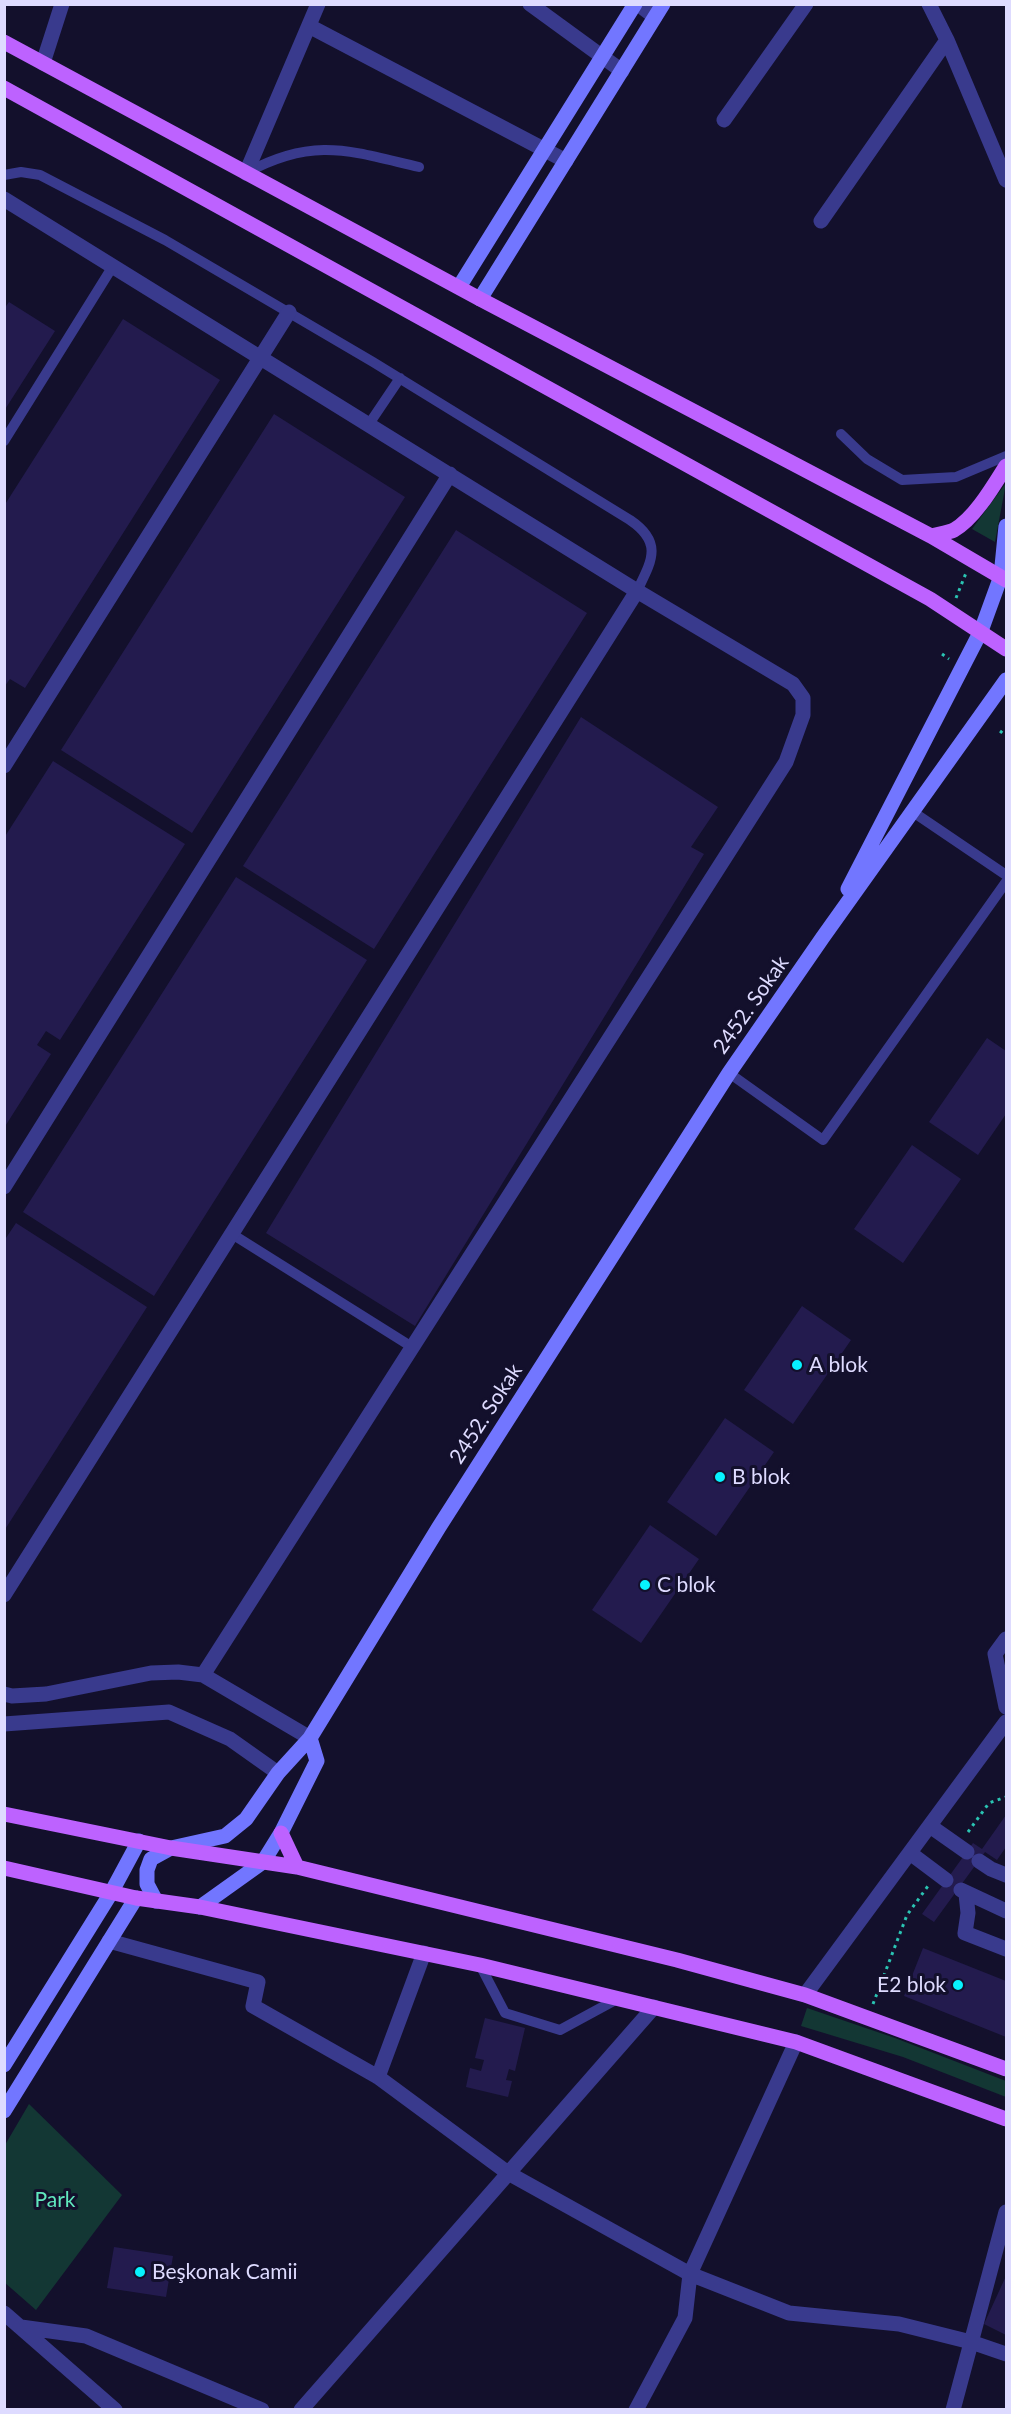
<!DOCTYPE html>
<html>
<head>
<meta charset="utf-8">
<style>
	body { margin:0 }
	#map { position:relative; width:1011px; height:2414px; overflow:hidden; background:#13102c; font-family:Lato,sans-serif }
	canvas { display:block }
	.frame { position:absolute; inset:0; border:6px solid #dedbff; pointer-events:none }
</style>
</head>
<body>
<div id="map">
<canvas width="1011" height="2414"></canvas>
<div class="frame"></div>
</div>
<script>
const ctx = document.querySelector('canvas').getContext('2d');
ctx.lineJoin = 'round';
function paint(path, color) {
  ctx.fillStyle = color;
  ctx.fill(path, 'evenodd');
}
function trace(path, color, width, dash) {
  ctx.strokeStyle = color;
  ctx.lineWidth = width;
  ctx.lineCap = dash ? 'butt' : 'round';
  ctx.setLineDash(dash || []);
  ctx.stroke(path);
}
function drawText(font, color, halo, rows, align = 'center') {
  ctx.font = font + ' Lato,sans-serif';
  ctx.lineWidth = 6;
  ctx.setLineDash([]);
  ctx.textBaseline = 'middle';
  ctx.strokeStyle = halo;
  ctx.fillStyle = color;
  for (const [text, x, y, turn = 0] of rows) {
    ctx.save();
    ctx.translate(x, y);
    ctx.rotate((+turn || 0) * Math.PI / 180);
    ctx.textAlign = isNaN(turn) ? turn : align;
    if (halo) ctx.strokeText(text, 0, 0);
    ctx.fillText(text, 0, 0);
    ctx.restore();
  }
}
paint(new Path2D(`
	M1006,483L995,542L972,529Z
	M807,2008L895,2038L1006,2081V2097L903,2057L801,2026Z
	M29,2104L122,2195L36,2310L4,2282L5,2145Z`), '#133734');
paint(new Path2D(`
	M9,302L55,331L4,411V309Z
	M123,319L220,380L25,688L10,679L4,687V506Z
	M274,414L405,497L192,833L61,750Z
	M456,530L587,613L374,949L243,866Z
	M581,717L718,807L691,847L704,854L415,1326L266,1233Z
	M53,761L185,844L60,1040L46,1031L37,1045L51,1054L4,1128V838Z
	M236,877L367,960L154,1296L23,1212Z
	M987,1038L1006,1051V1114L978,1155L929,1122Z
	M912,1145L961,1179L903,1263L854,1229Z
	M16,1223L147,1307L4,1531V1241Z
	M802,1306L851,1340L793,1424L744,1390Z
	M725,1418L774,1452L716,1536L667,1502Z
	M650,1525L699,1559L641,1643L592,1610Z
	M1006,1815V1847L997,1860L985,1852L934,1922L922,1914L973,1843L982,1849Z
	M923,1948L1006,1981V2037L904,1996Z
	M485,2018L525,2028L515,2071L509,2069L506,2080L512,2081L508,2097L466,2087L470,2068L481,2071L484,2060L475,2058Z
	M114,2247L173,2256L166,2297L107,2288Z
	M1006,2276V2335L984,2324Z`), '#231b4e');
trace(new Path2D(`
	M956,598L966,573
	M942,654L949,659
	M1000,731L1006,736
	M968,1832L989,1803L1006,1797
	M873,2004L907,1915L928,1886`), '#2ac4b3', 3, [3, 4.5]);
trace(new Path2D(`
	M246,173C314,136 350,151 419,167
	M4,175L21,172L40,175L165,240L373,362L630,520C664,543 651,562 637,591
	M369,424L400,378
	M841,434L867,459L902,480L956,477L1006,456
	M4,441L113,266
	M913,812L1006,875
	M729,1073L823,1140L1006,882
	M232,1234L412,1347
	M480,1965L505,2013L560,2030L619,1998`), '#393a8d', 10);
trace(new Path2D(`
	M530,4L622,71
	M638,4L655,17
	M929,4L947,40L1006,180
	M309,26L566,161
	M43,63L62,4
	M724,120L806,4
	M246,173L318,4
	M4,199L637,591L793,684L803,698V715L786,762L203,1675
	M821,221L947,40
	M4,766L289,312
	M4,1187L450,474
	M4,1595L637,591
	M1006,1639L995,1654L1006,1707
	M4,1694L12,1696L46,1694L151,1673L178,1672L203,1675L310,1738
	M4,1724L169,1712L230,1739L278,1773
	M930,1826L967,1852
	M910,1853L946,1880
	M979,1861L991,1869L1006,1875
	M961,1890L1006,1911
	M966,1894L968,1913L965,1933L1006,1949
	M109,1941L258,1982L253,2006L378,2077L508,2173L690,2274L789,2313L899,2324L971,2342L1006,2354
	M805,1995L1006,1722
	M378,2077L424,1953
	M4,2313L115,2410
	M21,2327L86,2336L262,2410
	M301,2410L654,2007
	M636,2410L685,2318L690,2274L796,2042
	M953,2410L1006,2212`), '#393a8d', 15);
trace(new Path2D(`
	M459,287L635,4
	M480,299L663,4
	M848,889L981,631L1001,576L1006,526
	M156,1901L147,1884V1870L151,1859L171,1848L225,1836L246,1819L278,1773L310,1738L439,1527L729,1073L823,937L1006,680
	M200,1907L263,1862L281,1833L317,1761L310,1738
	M4,2065L111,1893L139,1841
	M4,2111L136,1898`), '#7276ff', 15);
trace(new Path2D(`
	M4,42L480,299L931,536L1006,580
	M4,88L930,599L1006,649
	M931,536C938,534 948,533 954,530C975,518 994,485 1006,466
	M4,1814L171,1848L297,1867L677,1960L805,1995L1006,2069
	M281,1833L297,1867
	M4,1868L136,1898L200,1907L480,1965L796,2042L1006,2119`), '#bd62ff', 15);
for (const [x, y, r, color] of [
	[797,1365,6,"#07f2ff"],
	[720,1477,6,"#07f2ff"],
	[645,1585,6,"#07f2ff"],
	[958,1985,6,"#07f2ff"],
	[140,2272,6,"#07f2ff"]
]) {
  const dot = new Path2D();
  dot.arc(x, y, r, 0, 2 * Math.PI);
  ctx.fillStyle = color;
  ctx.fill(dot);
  trace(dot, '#13102c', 2);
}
drawText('21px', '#dedbff', '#13102c', [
	["2452. Sokak",751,1005,-55],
	["2452. Sokak",486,1414,-57]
]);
drawText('21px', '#dedbff', '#13102c', [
	["A blok",809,1365],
	["B blok",732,1477],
	["C blok",657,1585],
	["E2 blok",946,1985,"right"],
	["Beşkonak Camii",152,2272]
], 'left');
drawText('21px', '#60e7be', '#13102c', [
	["Park",55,2200]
]);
</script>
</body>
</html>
